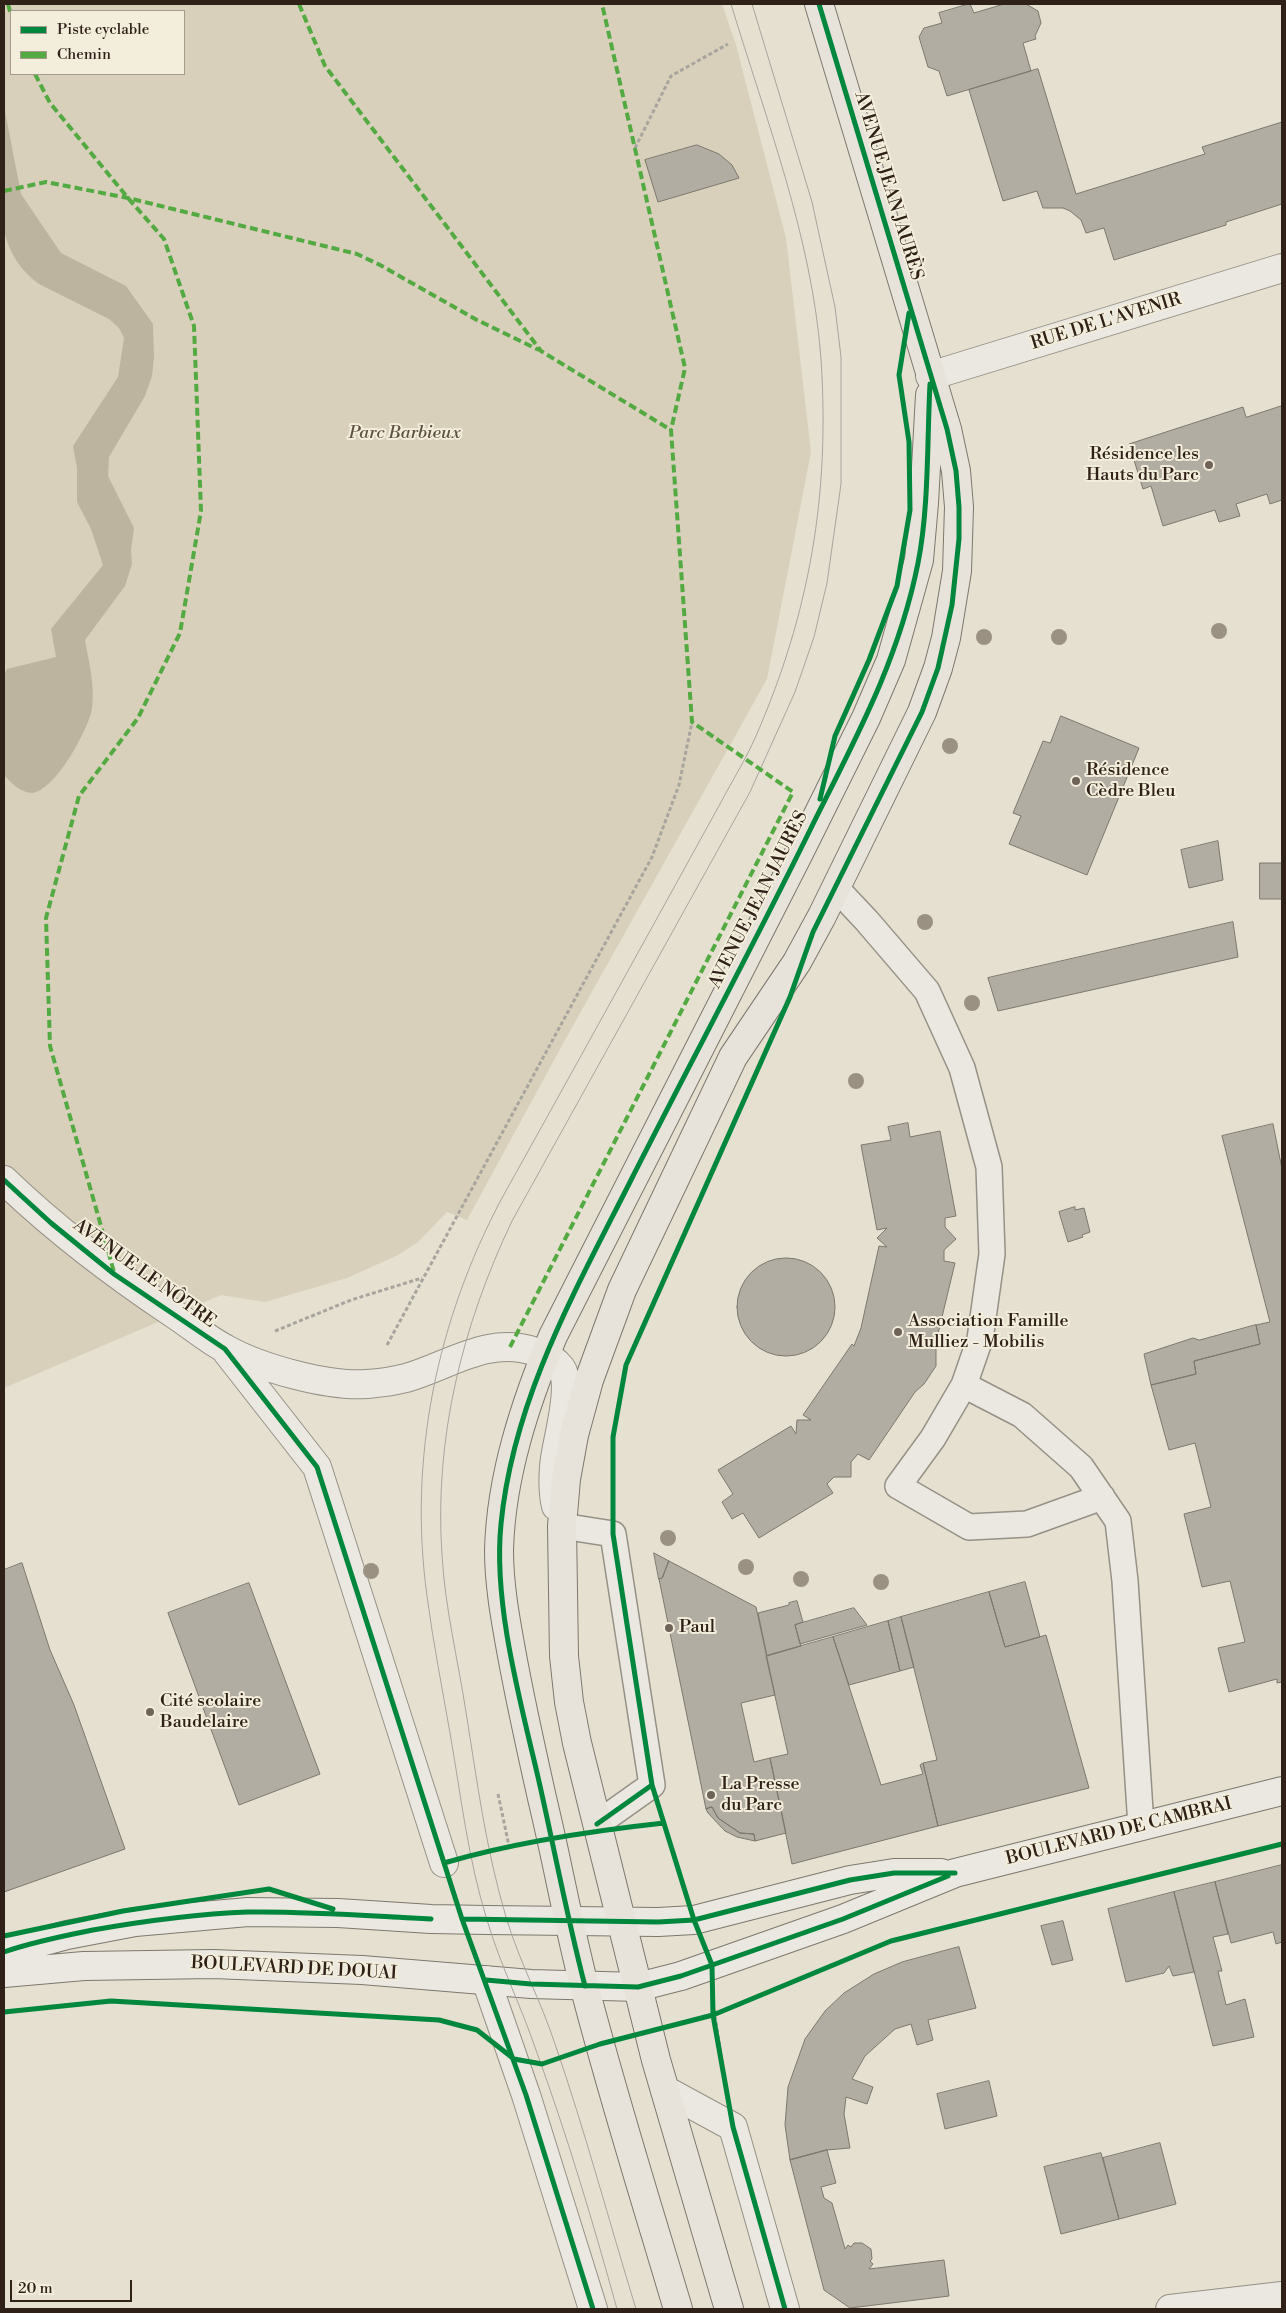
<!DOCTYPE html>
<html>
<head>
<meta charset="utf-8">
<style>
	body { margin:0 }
	#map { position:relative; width:1286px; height:2313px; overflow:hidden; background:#e5e0cf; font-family:"Libre Bodoni",serif }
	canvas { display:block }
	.frame { position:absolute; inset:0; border:5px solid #2f2018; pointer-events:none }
	.legend { position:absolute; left:10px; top:10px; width:175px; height:65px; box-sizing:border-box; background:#f3eddb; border:1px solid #a59b8d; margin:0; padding:6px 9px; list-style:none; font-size:15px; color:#2f2018 }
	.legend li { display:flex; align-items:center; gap:10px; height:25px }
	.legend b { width:25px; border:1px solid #a59b8d }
	.scale { position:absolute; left:10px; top:2280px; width:122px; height:22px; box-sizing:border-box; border:2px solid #2f2018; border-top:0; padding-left:6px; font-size:15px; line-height:18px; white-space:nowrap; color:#2f2018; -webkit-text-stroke:4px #f3eddb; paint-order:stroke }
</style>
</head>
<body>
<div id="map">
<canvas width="1286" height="2313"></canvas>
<div class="frame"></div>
<ul class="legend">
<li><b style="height:6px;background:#00873e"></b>Piste cyclable</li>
<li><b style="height:6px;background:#54aa42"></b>Chemin</li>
</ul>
<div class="scale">20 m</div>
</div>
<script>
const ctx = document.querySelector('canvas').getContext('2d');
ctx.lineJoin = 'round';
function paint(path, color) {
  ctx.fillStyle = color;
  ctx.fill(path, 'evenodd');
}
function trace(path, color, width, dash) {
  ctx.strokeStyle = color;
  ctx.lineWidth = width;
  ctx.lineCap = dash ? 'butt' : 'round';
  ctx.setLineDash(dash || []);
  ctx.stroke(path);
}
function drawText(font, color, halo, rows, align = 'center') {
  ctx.font = font + ' "Libre Bodoni",serif';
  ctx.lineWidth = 4;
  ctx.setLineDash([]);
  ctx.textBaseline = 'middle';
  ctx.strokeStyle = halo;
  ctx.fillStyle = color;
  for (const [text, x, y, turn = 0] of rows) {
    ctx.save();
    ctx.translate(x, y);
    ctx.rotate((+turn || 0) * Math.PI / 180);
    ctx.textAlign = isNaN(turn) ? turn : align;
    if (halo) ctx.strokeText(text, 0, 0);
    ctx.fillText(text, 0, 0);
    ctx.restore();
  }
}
paint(new Path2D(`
	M4,4H722L736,45L786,238L811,452L767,679L565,1040L467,1220L447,1212L418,1242L398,1255L347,1278L265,1302L221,1295L4,1388ZM11,11H184V74H11Z`), '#d8d0ba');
paint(new Path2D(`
	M4,106L21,194L61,253L126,286L153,324L154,357L152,376L145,396L109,457L108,476L134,528L131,550L132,564L125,586L85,640C89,663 95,685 92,708C89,729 55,791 32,793C21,793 11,783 4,775V675L7,669L56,657L51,629L103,565L91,529L77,502V468L73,446L118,377L124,338L119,328L109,319L39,284C20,270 10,254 4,231Z`), '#bdb4a0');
const building = new Path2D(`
	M970,4L974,13L1004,4H1026L1038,11L1041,23L1035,36L1036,39L1023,43L1031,71L947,96L939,71L928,67L919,37L924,28L942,23L939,13Z
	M1038,69L1076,194L1205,154L1202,147L1282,122V204L1226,222V225L1114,260L1104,228L1086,233L1081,220L1070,211L1063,208H1043L1037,191L1003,201L969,90Z
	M697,145L719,154L732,165L739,178L658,202L645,160Z
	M1282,406V500L1270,504L1267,494L1236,504L1240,516L1219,522L1215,510L1163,526L1151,486L1143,489L1129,444L1243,407L1246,417Z
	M1061,716L1139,748L1087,875L1009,844L1021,816L1013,813L1043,741L1050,743Z
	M1218,841L1223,880L1189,888L1181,850Z
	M1260,863H1282V899H1260Z
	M1233,922L1238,957L998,1011L988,978Z
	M908,1123L910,1137L940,1131L956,1216L945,1218V1227L956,1239L944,1250V1261L955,1263L936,1342V1366L924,1384L915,1392L869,1460L858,1454L851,1462V1477H834L827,1484L833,1493L759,1538L743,1513L732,1519L722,1502L733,1494L718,1470L791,1426L796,1434L797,1420H811L803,1415L852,1344L854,1346L861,1328L879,1246L887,1247L877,1238L887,1228L877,1230L861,1145L891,1140L888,1127Z
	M1273,1124L1282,1169V1682L1277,1683V1679L1229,1692L1218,1648L1245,1642L1230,1581L1202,1587L1184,1514L1211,1507L1195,1443L1169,1450L1151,1385L1196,1374L1194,1361L1260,1344L1256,1325L1270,1322L1222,1136Z
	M1075,1207V1210L1084,1208L1090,1232L1082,1235L1083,1237L1068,1242L1059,1212Z
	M737 1307a49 49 0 1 1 98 0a49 49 0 1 1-98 0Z
	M1256,1325L1260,1344L1194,1361L1196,1374L1151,1385L1144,1354L1193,1338L1199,1340Z
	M654,1553L669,1561L662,1578L659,1579Z
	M669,1561L756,1607L775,1695L741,1703L754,1762L770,1758L786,1833L755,1841L754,1834L740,1833L718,1818L712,1807L706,1809L659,1579L662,1578Z
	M22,1563L50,1650L74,1705L125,1849L4,1892V1570Z
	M1025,1582L1040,1637L1005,1647L989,1592Z
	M249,1583L320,1774L239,1805L168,1613Z
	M989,1592L1005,1647L1046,1635L1089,1788L938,1826L923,1763L937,1760L901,1617Z
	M797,1601L803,1622L795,1625L801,1646L767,1656L758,1613L789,1605V1603Z
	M854,1608L867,1625L800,1644L795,1625Z
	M901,1617L914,1667L900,1671L888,1621Z
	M888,1621L900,1671L849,1685L833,1637Z
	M833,1637L881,1785L923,1774L920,1765L923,1763L938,1826L792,1864L770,1758L788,1754L766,1656Z
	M712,1807L718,1818L740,1833L754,1834L755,1841L737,1837L725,1831L708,1813L706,1809Z
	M1282,1865V1942L1276,1944L1273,1932L1231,1943L1215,1882Z
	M1215,1882L1228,1934L1213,1937L1222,1971H1218L1226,2005L1245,1999L1254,2037L1213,2046L1174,1892Z
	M1174,1892L1194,1972L1173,1976L1169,1966L1164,1973L1126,1982L1108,1909Z
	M1063,1921L1073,1960L1052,1965L1041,1926Z
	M959,1947L976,2008L928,2020L933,2040L917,2045L911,2024L895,2029L865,2056L852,2079L873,2087L867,2104L846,2097L844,2114L850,2148L827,2150L790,2160L785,2125L788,2087L805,2039L825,2011L844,1993L874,1974L902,1962Z
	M989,2081L997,2116L945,2129L937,2094Z
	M1160,2143L1176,2204L1119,2219L1103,2158Z
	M827,2150L836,2183L821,2187L824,2198L832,2203L845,2249L848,2245L851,2247L854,2243H862L871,2249L872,2259L870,2261L873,2264L869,2269L944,2260L949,2296L850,2308L824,2290L790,2160Z
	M1101,2153L1119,2219L1061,2234L1044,2167Z`);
paint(building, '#b2ada2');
trace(building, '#7d786e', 1);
const lane = new Path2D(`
	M836,888L867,921L927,991L962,1068L989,1167L992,1254L980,1339L964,1385L933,1438L898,1486L969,1527L1027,1524L1102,1497
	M964,1385L1022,1415L1081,1467L1118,1521L1125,1581L1141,1826
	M562,1526L613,1534L652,1785L597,1824`);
const street = new Path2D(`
	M930,376L1282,268
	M4,1180C57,1231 114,1274 174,1314C191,1325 208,1340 226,1349C260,1368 328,1387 367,1384C380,1383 394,1381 406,1378C449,1366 488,1335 536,1352C545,1355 555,1360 561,1368C575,1387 555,1444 554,1467C553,1480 553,1494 556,1506
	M227,1352L317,1467L444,1863
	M486,1980L526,2095L593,2309
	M665,2090L733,2127L785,2309
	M1170,2309L1282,2296`);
const secondary = new Path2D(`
	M4,1952L67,1935L135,1922L248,1912L338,1913L431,1919L487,1920L658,1922L694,1920L850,1880L894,1873H941
	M4,1973L84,1966L213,1964L362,1970L531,1984L638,1987L681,1976L843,1919L955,1873L1282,1791`);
const primary = new Path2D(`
	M678,2309C646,2201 612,2094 584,1985C568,1923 557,1860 542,1798C531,1749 520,1700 511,1650C505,1617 499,1584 499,1550C501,1476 525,1404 553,1336L799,853L866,718L891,660L919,560L924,503L930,395
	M729,2309L656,2060L577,1743L569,1702L564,1656L562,1526L566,1479L574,1435L589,1380L622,1290L733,1057L797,962L822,916L922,712L938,668L946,638L957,571L959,507L956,471L947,429L819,4`);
trace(lane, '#969187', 28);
trace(street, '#969187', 30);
trace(secondary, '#7d786e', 30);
trace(primary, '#7d786e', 30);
trace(new Path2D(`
	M635,148L671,76L728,44
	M275,1331L351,1300L422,1278
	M387,1345L652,857L679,785L692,722
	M498,1794L509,1846
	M663,1819L683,1884
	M713,2003L725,2081`), '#a8a49e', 3, [4, 2.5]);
trace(lane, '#eae8e0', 25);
trace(street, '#eae8e0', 28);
trace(secondary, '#eae8e0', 28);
trace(primary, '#e7e3db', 28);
trace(new Path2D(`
	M617,2309C593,2222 567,2135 536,2050C521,2006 500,1964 487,1920C468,1859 461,1796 450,1733C442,1687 433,1642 427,1596C408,1458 437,1320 502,1198C555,1103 608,1007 661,911C681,875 700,840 720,804C732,781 746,759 756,736C810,612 830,494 821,359C812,237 766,120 731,4
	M636,2309C609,2221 585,2131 555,2044C541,2001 519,1961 506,1917C486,1850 477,1781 466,1712C458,1660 445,1608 442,1555C434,1439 462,1326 512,1221L750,792L795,692L814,637L827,583L841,484V357L835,307L812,202L752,4`), '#a8a49e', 1);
trace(new Path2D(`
	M8,4L11,15
	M299,4L325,66L541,351L671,430
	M35,74L50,103L128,198L164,239L194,326L201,511L180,633L138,718L79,796L46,918L50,1046L114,1272
	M4,191L46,182L128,198L357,254L380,265L477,320L539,350
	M510,1347L793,792L692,722L671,430L685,368L602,4`), '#54aa42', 4, [8, 4]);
trace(new Path2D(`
	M820,799L835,736L869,660L897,586L910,510L909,442L899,375L909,313
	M4,1180L51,1223L114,1274L225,1349L317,1467L462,1919L526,2095L593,2309
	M597,1824L652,1785
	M444,1863C515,1842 590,1831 664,1823
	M462,1919L658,1922L694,1920L850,1880L894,1873H955
	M4,1936L123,1911L269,1889L333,1909
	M4,1952C32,1942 63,1936 93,1930C144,1921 196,1914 248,1912C309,1911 370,1916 431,1919
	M486,1980L531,1984L638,1987L681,1976L843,1919L948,1876
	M585,1986C567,1917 554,1847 538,1777C520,1700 493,1603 501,1524C513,1400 575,1291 630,1182C690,1063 754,945 813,824C856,738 899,659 918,563C929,508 927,441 930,384
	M4,2012L111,2001L439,2020L477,2030L514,2059L542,2064L600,2044L713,2015L891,1941L1282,1844
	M785,2309L733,2127L713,2015L712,1965L694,1920L652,1785L613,1534V1437L626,1365L790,997L813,932L922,712L938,668L952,605L959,539V507L956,471L947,429L819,4`), '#00873e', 5);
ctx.fillStyle = '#9b9183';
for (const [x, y] of [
	[1219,631],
	[984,637],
	[1059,637],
	[950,746],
	[925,922],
	[972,1003],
	[856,1081],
	[668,1538],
	[746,1567],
	[371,1571],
	[801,1579],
	[881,1582]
]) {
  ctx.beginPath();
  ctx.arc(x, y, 8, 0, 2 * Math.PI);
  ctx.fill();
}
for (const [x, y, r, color] of [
	[1209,465,5,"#6f6358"],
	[1076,781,5,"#6f6358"],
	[898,1332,5,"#6f6358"],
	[669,1628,5,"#6f6358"],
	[150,1712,5,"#6f6358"],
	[711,1795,5,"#6f6358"]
]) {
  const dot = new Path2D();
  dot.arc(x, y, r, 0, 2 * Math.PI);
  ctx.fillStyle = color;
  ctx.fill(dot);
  trace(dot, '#f3eddb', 2);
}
drawText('18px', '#2f2018', '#f3eddb', [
	["AVENUE JEAN JAURÈS",888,186,73],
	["RUE DE L'AVENIR",1106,322,-17],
	["AVENUE JEAN JAURÈS",759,900,-63],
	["AVENUE LE NÔTRE",144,1274,36],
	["BOULEVARD DE CAMBRAI",1119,1832,-14],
	["BOULEVARD DE DOUAI",294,1969,3]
]);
drawText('italic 18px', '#5e5144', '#f3eddb', [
	["Parc Barbieux",405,434]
]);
drawText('18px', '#2f2018', '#f3eddb', [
	["Résidence les",1199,455,"right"],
	["Hauts du Parc",1199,476,"right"],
	["Résidence",1086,771],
	["Cèdre Bleu",1086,792],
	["Association Famille",908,1322],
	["Mulliez - Mobilis",908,1343],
	["Paul",679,1628],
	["Cité scolaire",160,1702],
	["Baudelaire",160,1723],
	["La Presse",721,1785],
	["du Parc",721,1806]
], 'left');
</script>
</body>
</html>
